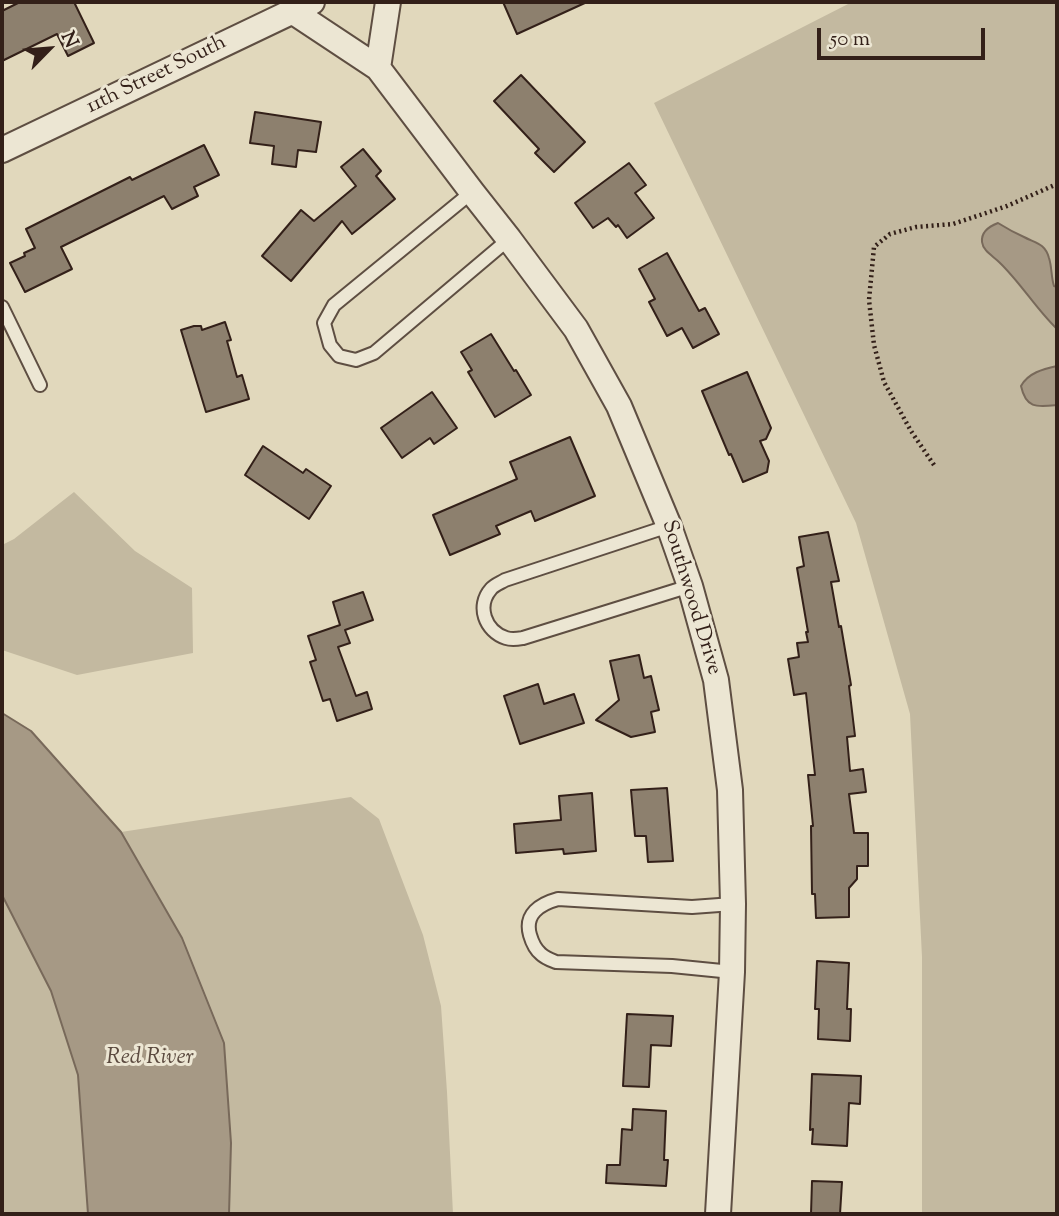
<!DOCTYPE html>
<html>
<head>
<meta charset="utf-8">
<style>
	body { margin:0 }
	#map { position:relative; width:1059px; height:1216px; overflow:hidden; background:#e1d8bc; font-family:"Sorts Mill Goudy",serif }
	canvas { display:block }
	.frame { position:absolute; inset:0; border:4px solid #332019; pointer-events:none }
	.north { position:absolute; left:14px; top:14px; width:70px; height:70px; -webkit-text-stroke:5px #ece6d3; paint-order:stroke; rotate:65deg; font-size:19px; font-weight:700; line-height:28px; text-align:center; color:#332019 }
	.north::after { content:''; display:block; margin:auto; width:24px; height:32px; background:#332019; clip-path:polygon(50% 0,100% 100%,50% 72%,0 100%) }
	.scale { position:absolute; left:817px; top:28px; width:168px; height:32px; box-sizing:border-box; border:4px solid #332019; border-top:0; padding-left:9px; font-size:21px; line-height:24px; white-space:nowrap; color:#332019; -webkit-text-stroke:5px #ece6d3; paint-order:stroke }
</style>
</head>
<body>
<div id="map">
<canvas width="1059" height="1216"></canvas>
<div class="frame"></div>
<div class="north">N</div>
<div class="scale">50 m</div>
</div>
<script>
const ctx = document.querySelector('canvas').getContext('2d');
ctx.lineJoin = 'round';
function paint(path, color) {
  ctx.fillStyle = color;
  ctx.fill(path, 'evenodd');
}
function trace(path, color, width, dash) {
  ctx.strokeStyle = color;
  ctx.lineWidth = width;
  ctx.lineCap = dash ? 'butt' : 'round';
  ctx.setLineDash(dash || []);
  ctx.stroke(path);
}
function drawText(font, color, halo, rows, align = 'center') {
  ctx.font = font + ' "Sorts Mill Goudy",serif';
  ctx.lineWidth = 6;
  ctx.setLineDash([]);
  ctx.textBaseline = 'middle';
  ctx.strokeStyle = halo;
  ctx.fillStyle = color;
  for (const [text, x, y, turn = 0] of rows) {
    ctx.save();
    ctx.translate(x, y);
    ctx.rotate((+turn || 0) * Math.PI / 180);
    ctx.textAlign = isNaN(turn) ? turn : align;
    if (halo) ctx.strokeText(text, 0, 0);
    ctx.fillText(text, 0, 0);
    ctx.restore();
  }
}
paint(new Path2D(`
	M852,2H1057V1214H922V957L910,714L856,523L654,103Z
	M74,492L135,551L192,588L193,653L77,675L2,650V545L14,539Z
	M351,797L379,819L423,935L441,1006L447,1092L453,1214H229L231,1143L182,938L121,832Z
	M2,895L51,991L78,1075L88,1214H2Z`), '#c3b9a0');
const water = new Path2D(`
	M998,223C1006,228 1015,233 1024,237C1035,243 1045,243 1049,258C1052,267 1051,277 1054,286L1057,287V329C1036,309 1021,283 999,262C993,256 983,251 982,242C981,232 990,226 998,223Z
	M1057,366V405C1037,407 1026,409 1021,386C1028,373 1043,369 1057,366Z
	M2,713L31,731L121,832L182,938L224,1043L231,1143L229,1214H88L78,1075L51,991L2,895Z`);
paint(water, '#a69985');
trace(water, '#78695a', 2);
const building = new Path2D(`
	M20,2H74L94,43L68,56L57,34L2,61V11Z
	M503,2H587L517,34Z
	M521,75L585,142L554,172L535,153L539,149L494,101Z
	M255,112L321,122L316,152L298,150L296,167L272,164L274,146L250,143Z
	M204,145L219,175L194,187L198,196L172,209L164,196L61,247L72,269L25,292L10,263L25,256L24,253L35,248L26,229L130,177L132,180Z
	M363,149L381,171L376,176L395,199L352,234L342,221L291,281L262,256L301,210L314,221L356,186L341,167Z
	M629,163L646,185L635,193L654,218L627,238L618,225L616,227L608,218L593,228L575,203Z
	M667,253L699,311L705,308L719,334L693,348L682,328L667,336L649,302L655,299L639,269Z
	M225,322L231,340L227,341L237,377L242,375L249,399L206,412L181,330L194,326H201L202,330Z
	M491,334L514,371L516,370L531,395L495,417L468,372L472,370L461,352Z
	M747,372L771,428L766,439L760,441L769,461L767,472L743,482L731,454L729,455L702,391Z
	M432,392L457,428L434,444L430,438L402,458L381,428Z
	M570,437L595,496L535,521L531,511L496,526L500,534L450,555L433,515L517,479L510,462Z
	M263,446L303,473L306,469L331,486L309,519L245,475Z
	M828,532L839,581L831,582L839,627L841,626L851,685L849,686L855,736L847,737L850,771L863,769L866,792L849,794L854,833H868V866H857V879L849,888V917L816,918L815,894H812L811,826H813L808,775H815L806,693L794,695L788,659L799,657L797,643L808,642L806,632H808L797,568L804,566L799,537Z
	M363,592L373,620L345,630L350,643L338,647L356,696L367,692L372,709L337,721L330,699L323,701L310,662L316,660L308,636L340,625L333,602Z
	M639,655L644,678L651,676L659,710L651,712L655,732L631,737L596,720L619,700L610,661Z
	M538,684L544,704L574,694L584,723L520,744L504,696Z
	M667,788L673,861L648,862L646,836H635L631,790Z
	M592,793L596,851L564,854L563,849L516,853L514,824L561,820L559,796Z
	M817,961L849,963L847,1009H851L850,1041L818,1039L819,1009H815Z
	M627,1014L673,1016L671,1046L651,1045L649,1087L623,1086Z
	M812,1074L861,1076L860,1104L849,1103L847,1146L812,1144L813,1129L810,1130Z
	M633,1109L666,1111L664,1160H668L666,1186L606,1183L607,1165H620L622,1129L632,1130Z
	M812,1181L842,1182L840,1214H811Z`);
paint(building, '#8d806e');
trace(building, '#332019', 2);
const lane = new Path2D(`
	M472,192L334,305L324,323L330,345L339,356L356,360L374,353L509,239
	M2,307L40,385
	M669,526L505,580C500,583 494,585 491,589C476,606 485,631 506,638C512,640 517,639 523,638L690,586
	M732,972L672,966L556,962C551,960 545,958 541,954C535,949 532,942 530,935C524,914 540,904 558,899L692,907L733,904`);
const street = new Path2D(`
	M292,11L378,68L472,192L509,239L576,329L619,406L669,526L690,586L716,680L730,790L733,904L732,972L718,1214
	M378,68L388,2
	M2,150L312,2`);
trace(lane, '#5e4e42', 16);
trace(street, '#5e4e42', 28);
trace(new Path2D(`
	M934,465L911,431L884,382L874,345L869,300L874,247L890,234L916,227L953,224L1007,206L1057,184`), '#332019', 4.5, [2, 3.5]);
trace(lane, '#ece6d3', 12);
trace(street, '#ece6d3', 24);
drawText('21px', '#332019', '#ece6d3', [
	["11th Street South",157,76,-26],
	["Southwood Drive",690,598,73]
]);
drawText('italic 23px', '#5b4a3f', '#ece6d3', [
	["Red River",150,1059]
]);
</script>
</body>
</html>
